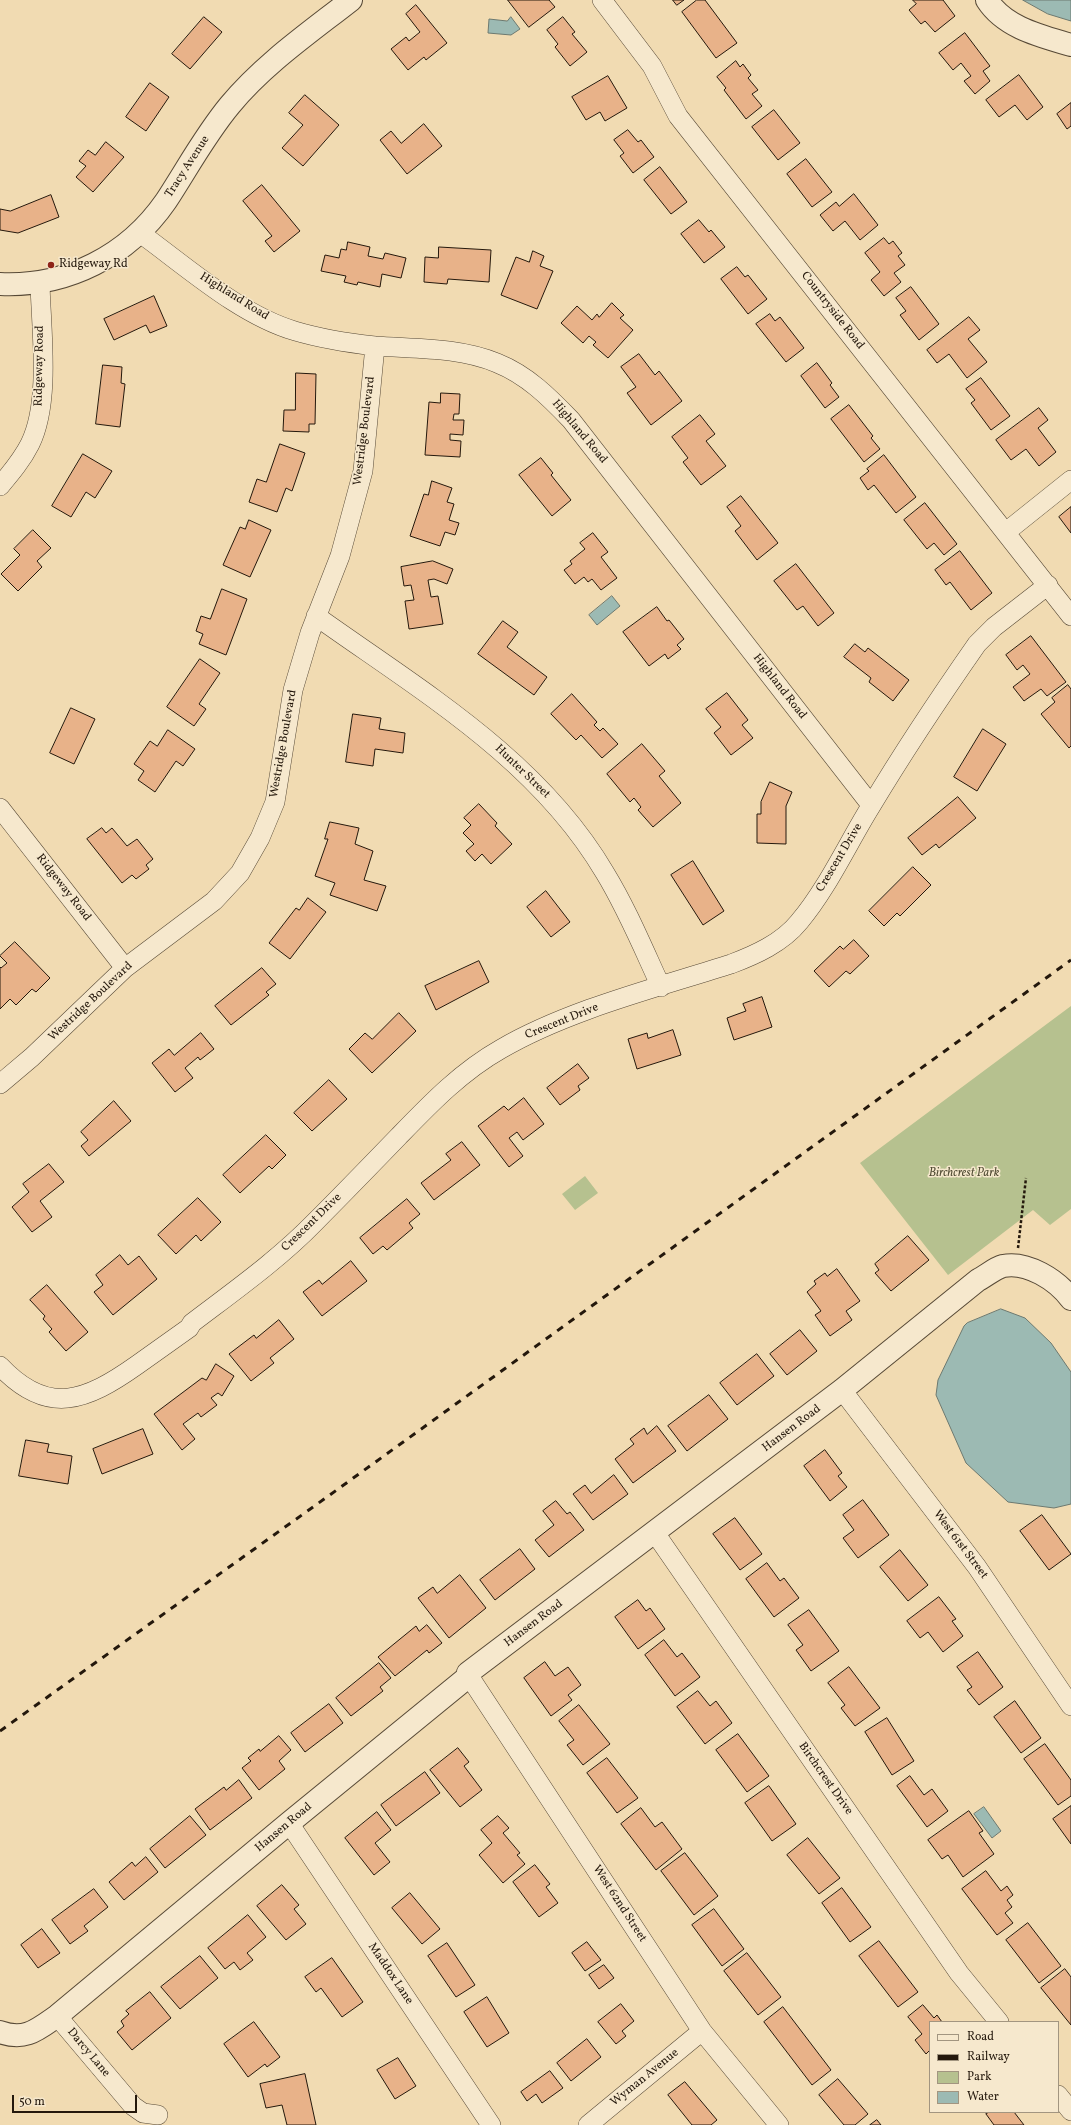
<!DOCTYPE html>
<html>
<head>
<meta charset="utf-8">
<style>
	body { margin:0 }
	#map { position:relative; width:1071px; height:2125px; overflow:hidden; background:#f1dbb2; font-family:Vollkorn,serif }
	canvas { display:block }
	.legend { position:absolute; left:929px; top:2021px; width:130px; height:92px; box-sizing:border-box; background:#f6e8cd; border:1px solid #a29580; margin:0; padding:5px 7px; list-style:none; font-size:12px; color:#24180c }
	.legend li { display:flex; align-items:center; gap:8px; height:20px }
	.legend b { width:20px; border:1px solid #a29580 }
	.scale { position:absolute; left:12px; top:2095px; width:125px; height:18px; box-sizing:border-box; border:2px solid #24180c; border-top:0; padding-left:5px; font-size:12px; line-height:14px; white-space:nowrap; color:#24180c; -webkit-text-stroke:3px #f6e8cd; paint-order:stroke }
</style>
</head>
<body>
<div id="map">
<canvas width="1071" height="2125"></canvas>
<ul class="legend">
<li><b style="height:5px;background:#f6e8cd"></b>Road</li>
<li><b style="height:5px;background:#24180c"></b>Railway</li>
<li><b style="height:11px;background:#b6c18f"></b>Park</li>
<li><b style="height:11px;background:#9cbab3"></b>Water</li>
</ul>
<div class="scale">50 m</div>
</div>
<script>
const ctx = document.querySelector('canvas').getContext('2d');
ctx.lineJoin = 'round';
function paint(path, color) {
  ctx.fillStyle = color;
  ctx.fill(path, 'evenodd');
}
function trace(path, color, width, dash) {
  ctx.strokeStyle = color;
  ctx.lineWidth = width;
  ctx.lineCap = dash ? 'butt' : 'round';
  ctx.setLineDash(dash || []);
  ctx.stroke(path);
}
function drawText(font, color, halo, rows, align = 'center') {
  ctx.font = font + ' Vollkorn,serif';
  ctx.lineWidth = 3;
  ctx.setLineDash([]);
  ctx.textBaseline = 'middle';
  ctx.strokeStyle = halo;
  ctx.fillStyle = color;
  for (const [text, x, y, turn = 0] of rows) {
    ctx.save();
    ctx.translate(x, y);
    ctx.rotate((+turn || 0) * Math.PI / 180);
    ctx.textAlign = isNaN(turn) ? turn : align;
    if (halo) ctx.strokeText(text, 0, 0);
    ctx.fillText(text, 0, 0);
    ctx.restore();
  }
}
paint(new Path2D(`
	M1071,1006V1209L1050,1225L1033,1210L948,1275L860,1163Z
	M585,1176L598,1193L575,1210L562,1194Z`), '#b6c18f');
const water = new Path2D(`
	M1023,0H1071V21L1048,14Z
	M511,17L520,29L511,35L488,33L489,19L507,21Z
	M612,596L620,606L597,625L589,615Z
	M1001,1309L1025,1318L1051,1343L1071,1372V1504L1054,1508L1008,1502L966,1463L936,1395L938,1380L964,1326L967,1323Z
	M984,1807L1001,1831L992,1838L974,1814Z`);
paint(water, '#9cbab3');
trace(water, '#6c7970', 1);
const building = new Path2D(`
	M508,0H549L555,7L529,27Z
	M673,0H684L677,5Z
	M697,0H705L737,43L716,58L682,12Z
	M913,0H943L955,16L935,32L925,21L921,24L909,10L916,4Z
	M416,5L447,43L426,60L424,57L408,70L391,49L406,37L409,41L420,32L406,14Z
	M204,17L222,32L190,69L172,54Z
	M563,17L575,32L572,34L587,52L570,66L555,47L558,44L547,30Z
	M965,33L990,66L983,71L990,81L975,94L964,81L971,76L961,63L953,70L939,53Z
	M736,61L740,67L743,64L751,75L748,78L758,90L752,94L762,106L746,119L724,90L726,88L717,77Z
	M1019,75L1043,107L1027,120L1015,105L999,117L986,100Z
	M608,76L627,108L605,121L600,112L586,120L572,97Z
	M150,83L169,97L146,131L126,117Z
	M305,95L339,125L303,166L282,148L303,125L289,113Z
	M1071,103V126L1067,129L1057,114Z
	M774,110L800,143L778,160L752,127Z
	M424,124L442,146L407,174L380,140L391,131L401,143Z
	M628,130L638,142L641,140L654,157L633,173L620,156L624,153L614,140Z
	M106,142L124,157L93,192L76,177L86,166L79,161L88,150L95,155Z
	M806,159L832,192L812,207L787,174Z
	M660,167L687,202L671,214L644,180Z
	M262,185L300,231L274,252L265,241L272,236L243,201Z
	M854,194L878,225L860,240L845,221L833,231L820,215L836,202L839,206Z
	M51,195L59,217L18,233L0,230V209L10,211Z
	M699,220L709,232L711,230L725,247L704,263L681,234Z
	M884,238L889,244L893,241L902,253L898,256L905,265L894,273L901,282L884,296L871,280L880,272L865,253Z
	M348,242L370,247L368,256L383,259L385,253L406,258L401,278L382,274L380,287L358,282L357,285L344,282L346,276L321,271L325,255L339,258L341,249L346,250Z
	M439,247L491,250L489,282L448,279L447,284L424,282L425,257L438,258Z
	M533,251L544,256L540,266L553,271L537,309L501,295L516,257L529,262Z
	M737,267L745,277L748,275L767,299L748,314L721,279Z
	M911,287L939,324L919,340L900,315L906,311L896,298Z
	M154,296L167,326L150,333L146,325L114,340L104,319Z
	M612,303L624,315L620,318L633,330L608,358L593,345L596,342L589,336L583,343L561,323L577,306L592,320L597,314L599,317Z
	M770,314L775,321L780,317L804,348L786,362L756,324Z
	M969,317L980,330L968,339L987,362L967,378L949,354L937,363L927,350Z
	M639,354L655,375L659,371L682,401L651,425L627,393L636,387L621,367Z
	M817,363L832,383L830,385L839,397L825,408L801,376Z
	M103,365L122,367L121,383L125,384L120,427L96,424Z
	M296,373L316,374L315,424H309V432L283,431L284,410H295Z
	M981,378L1010,416L991,430L971,403L975,400L966,389Z
	M441,393L460,394L459,414H454L453,420H464L463,435L450,434V440L461,441L460,457L425,455L429,402L440,403Z
	M849,405L873,436L871,438L880,449L864,462L831,419Z
	M1039,408L1048,420L1038,428L1056,452L1039,466L1026,449L1011,460L996,440Z
	M700,415L715,434L706,441L726,466L701,485L683,462L688,458L672,437Z
	M280,444L305,453L292,491L286,488L277,512L249,502L257,479L266,482Z
	M83,454L112,471L95,498L86,492L71,517L52,506Z
	M884,455L916,497L896,513L874,485L868,490L860,478L869,471L867,469Z
	M541,458L553,473L551,475L571,500L552,516L519,475Z
	M432,481L452,488L447,502L454,504L449,520L459,523L455,535L445,532L440,546L410,536L424,494L428,495Z
	M741,496L778,543L757,560L735,531L741,526L727,507Z
	M925,503L957,544L944,555L934,543L927,549L904,520Z
	M1071,507V533L1059,517Z
	M249,520L271,530L250,577L223,565L240,527L245,529Z
	M33,530L51,548L37,561L42,567L18,591L1,574L20,555L14,549Z
	M593,533L608,552L601,557L617,578L601,590L592,579L588,582L584,577L575,584L564,570L572,564L570,561L585,549L580,543Z
	M960,551L992,593L971,610L950,582L946,585L935,570Z
	M433,561L453,569L447,584L434,579L428,580L431,597L438,596L443,624L409,629L405,601L414,600L411,585L404,586L401,567Z
	M796,564L834,613L818,626L803,606L797,610L774,581Z
	M222,589L247,599L226,655L199,644L203,634L196,631L201,616L210,619Z
	M657,607L667,621L669,620L684,639L677,645L681,649L668,659L665,654L649,666L623,632Z
	M503,621L518,632L507,647L547,677L534,695L478,654Z
	M1031,636L1066,682L1047,696L1041,689L1024,701L1013,687L1030,674L1023,665L1017,670L1006,655Z
	M855,644L865,652L868,648L909,680L893,701L869,682L871,678L844,657Z
	M200,659L220,673L199,704L206,709L194,726L167,707Z
	M1068,685L1071,689V746L1069,748L1041,714L1055,702L1052,698Z
	M727,693L748,720L742,725L753,738L731,755L714,733L721,727L706,709Z
	M572,694L597,722L594,725L600,731L603,728L618,744L602,758L581,735L576,740L551,714Z
	M71,708L95,719L74,764L50,753Z
	M353,714L381,718L379,729L405,733L403,753L375,749L373,766L346,762Z
	M983,729L1006,744L977,791L954,777Z
	M168,730L195,749L183,766L176,761L155,792L138,780L144,771L134,764L150,741L157,746Z
	M642,744L665,771L659,776L681,803L653,827L638,810L641,807L634,798L630,802L607,774Z
	M770,782L792,792L786,806V844L757,843V814H761V802Z
	M958,797L976,818L939,848L936,844L922,855L908,838Z
	M479,804L497,823L495,826L512,844L491,864L482,854L475,861L466,851L474,844L463,833L471,825L464,818Z
	M330,822L359,828L355,844L373,851L364,880L386,886L377,911L330,895L335,883L315,876L328,839H325Z
	M102,828L106,833L112,828L127,846L137,839L153,859L146,865L149,869L136,879L132,875L122,883L87,839Z
	M693,861L724,911L703,925L671,875Z
	M913,867L931,885L900,916L897,913L884,926L869,911Z
	M546,891L570,922L551,937L527,907Z
	M308,898L326,912L290,959L269,943L296,908L299,910Z
	M854,940L869,956L850,974L846,971L829,987L814,971L840,946L843,949Z
	M15,942L50,978L36,992L32,989L16,1005L10,999L0,1009V967L1,968L7,963L0,956Z
	M479,961L489,982L436,1010L425,986Z
	M262,968L276,984L266,992L269,995L231,1025L215,1006Z
	M762,997L772,1027L734,1040L727,1018L746,1011L743,1004Z
	M399,1013L416,1031L372,1073L349,1049L365,1033L372,1039Z
	M673,1030L681,1055L637,1069L628,1039L647,1033L648,1038Z
	M201,1033L214,1049L200,1060L198,1057L185,1068L193,1078L175,1092L152,1063L169,1049L174,1055Z
	M578,1064L589,1078L578,1086L580,1090L560,1105L547,1088Z
	M329,1080L347,1099L312,1131L294,1113Z
	M524,1098L544,1124L523,1140L517,1132L509,1138L523,1156L509,1167L478,1126L504,1106L508,1110Z
	M114,1101L131,1121L89,1156L81,1146L88,1140L81,1132Z
	M266,1135L286,1155L272,1169L269,1166L240,1193L223,1175Z
	M462,1142L480,1165L434,1200L421,1183L451,1160L446,1154Z
	M49,1164L64,1182L40,1201L52,1217L32,1232L12,1207L29,1192L23,1184Z
	M198,1198L221,1222L201,1241L196,1235L176,1254L158,1235Z
	M407,1199L420,1214L409,1223L413,1228L387,1250L383,1246L373,1254L360,1238Z
	M908,1236L929,1260L891,1291L875,1273L879,1270L875,1264Z
	M120,1255L128,1265L139,1256L157,1279L113,1315L94,1292L103,1285L96,1275Z
	M351,1261L367,1281L322,1316L303,1292L319,1280L322,1284Z
	M837,1269L860,1301L846,1311L852,1320L830,1336L815,1315L821,1311L807,1292L816,1284L814,1281L825,1273L827,1276Z
	M47,1285L88,1332L66,1351L49,1332L52,1329L43,1319L45,1316L30,1300Z
	M279,1320L294,1339L270,1358L274,1363L251,1381L229,1354L254,1335L256,1338Z
	M800,1330L817,1351L787,1375L770,1354Z
	M757,1354L774,1376L737,1405L720,1383Z
	M216,1364L234,1376L222,1396L218,1393L211,1398L217,1405L201,1417L198,1413L183,1424L195,1439L182,1450L154,1414L202,1378L206,1380Z
	M709,1395L728,1419L687,1451L668,1426Z
	M657,1426L676,1451L633,1483L615,1459L634,1444L630,1439L644,1428L647,1434Z
	M143,1429L153,1454L102,1474L93,1449Z
	M26,1440L49,1444L47,1452L72,1456L68,1484L19,1476Z
	M825,1450L842,1473L838,1476L847,1487L830,1501L804,1466Z
	M614,1475L628,1494L593,1520L573,1494L585,1485L591,1493Z
	M863,1500L889,1535L858,1558L843,1538L854,1530L843,1515Z
	M556,1501L567,1514L570,1512L584,1530L549,1557L535,1540L554,1525L543,1511Z
	M1042,1515L1071,1554L1049,1570L1020,1531Z
	M735,1518L762,1554L740,1570L713,1534Z
	M520,1549L535,1569L495,1600L480,1580Z
	M900,1550L928,1585L908,1601L880,1567Z
	M767,1563L780,1581L784,1578L799,1598L774,1617L746,1579Z
	M460,1575L486,1608L449,1638L418,1598L433,1587L437,1593Z
	M939,1597L956,1619L952,1621L963,1636L943,1652L928,1632L920,1638L907,1621Z
	M638,1600L646,1611L650,1608L665,1629L638,1649L615,1617Z
	M809,1610L839,1651L811,1671L796,1650L803,1645L788,1625Z
	M427,1625L442,1643L429,1653L427,1650L395,1676L378,1657L416,1626L419,1631Z
	M664,1640L677,1657L682,1653L700,1677L675,1696L645,1655Z
	M978,1652L1003,1687L979,1705L967,1690L972,1687L957,1667Z
	M545,1662L555,1676L568,1667L581,1685L568,1695L572,1700L551,1716L524,1678Z
	M379,1663L391,1678L380,1687L383,1691L351,1716L336,1698Z
	M849,1667L880,1708L855,1726L841,1708L845,1705L828,1683Z
	M698,1691L710,1706L716,1701L732,1723L705,1744L677,1707Z
	M1015,1701L1041,1738L1021,1753L994,1717Z
	M329,1704L343,1723L305,1752L291,1733Z
	M579,1705L610,1744L583,1765L567,1745L574,1740L559,1721Z
	M887,1718L914,1761L892,1775L865,1732Z
	M738,1734L769,1776L747,1792L716,1750Z
	M279,1736L291,1750L279,1761L285,1769L259,1790L242,1768L251,1761L248,1758L259,1749L260,1751Z
	M1045,1744L1071,1780V1796L1058,1805L1024,1759Z
	M458,1748L469,1762L464,1766L482,1790L460,1807L430,1770Z
	M607,1758L638,1798L617,1813L587,1773Z
	M425,1772L440,1793L396,1826L381,1805Z
	M910,1776L924,1795L932,1789L948,1811L927,1827L897,1786Z
	M239,1780L252,1798L210,1830L195,1809L224,1787L226,1790Z
	M769,1786L796,1824L772,1841L745,1803Z
	M1071,1806V1844L1053,1819Z
	M641,1808L655,1827L662,1822L682,1849L656,1870L621,1824Z
	M969,1811L983,1831L979,1833L994,1854L963,1877L948,1855L942,1859L928,1840Z
	M377,1812L391,1830L375,1843L390,1862L374,1875L345,1838Z
	M190,1816L206,1835L165,1868L150,1849Z
	M498,1816L509,1828L503,1833L520,1853L517,1855L525,1864L503,1883L479,1855L492,1843L481,1830Z
	M808,1838L840,1878L819,1894L787,1855Z
	M685,1853L718,1896L694,1915L661,1871Z
	M146,1857L158,1872L124,1900L109,1882L132,1862L135,1866Z
	M535,1865L550,1884L546,1887L558,1903L539,1917L513,1882Z
	M986,1871L1001,1891L1007,1886L1013,1895L1007,1900L1012,1907L1005,1913L1013,1923L997,1935L962,1889Z
	M282,1885L299,1905L294,1909L306,1924L286,1940L257,1906Z
	M842,1888L871,1927L850,1942L822,1903Z
	M94,1889L108,1907L84,1926L88,1931L70,1944L52,1920Z
	M410,1893L440,1929L422,1944L392,1908Z
	M714,1909L744,1949L722,1966L692,1925Z
	M248,1915L266,1937L247,1953L253,1960L240,1970L234,1962L225,1969L208,1948Z
	M1028,1923L1061,1966L1039,1983L1006,1940Z
	M42,1929L60,1953L38,1968L21,1945Z
	M879,1941L918,1992L898,2007L859,1956Z
	M587,1942L601,1960L585,1971L572,1953Z
	M447,1943L475,1985L456,1997L428,1956Z
	M747,1953L781,1997L758,2015L724,1971Z
	M200,1956L218,1978L180,2009L161,1987Z
	M332,1958L363,2002L342,2017L321,1988L316,1992L305,1977Z
	M604,1965L614,1978L599,1989L589,1975Z
	M1065,1969L1071,1977V2025L1041,1988Z
	M150,1992L171,2018L132,2050L117,2032L124,2026L121,2021L129,2014L126,2011Z
	M487,1997L509,2033L487,2047L464,2012Z
	M621,2004L634,2021L622,2031L626,2036L616,2044L598,2022Z
	M923,2005L934,2018L937,2015L942,2022H930V2050L926,2054L915,2040L922,2034L908,2017Z
	M783,2007L831,2070L812,2085L764,2022Z
	M254,2022L280,2057L267,2067L265,2064L248,2077L224,2044Z
	M587,2039L601,2057L571,2081L557,2063Z
	M398,2058L416,2086L395,2099L377,2070Z
	M550,2071L563,2088L542,2103L536,2094L527,2101L521,2092Z
	M305,2074L316,2125H287L282,2105L266,2108L260,2084Z
	M838,2079L868,2114L855,2125H844L819,2095Z
	M685,2082L717,2120L711,2125H692L668,2095Z
	M990,2112H1014L1024,2125H994L986,2114Z
	M877,2120L881,2125H870Z`);
paint(building, '#e8b289');
trace(building, '#24180c', 1);
const minor = new Path2D(`
	M602,0L652,66L678,116L1071,616
	M140,233C187,267 240,315 295,331C322,339 348,343 375,346C415,349 459,347 497,363C527,375 549,397 571,420L871,805
	M0,486C11,473 22,460 30,444C51,402 41,329 40,283
	M1006,532L1071,480
	M316,616C421,691 538,759 605,873C627,909 643,948 661,987
	M0,808L125,968
	M0,1084L32,1057L125,968L214,901L240,873L260,838L275,802L293,690L310,633L340,556L363,471L375,346
	M0,1366C48,1417 86,1401 137,1365C154,1353 172,1340 189,1328L192,1323C234,1291 278,1260 315,1222C344,1193 372,1164 401,1134C431,1103 462,1071 501,1049C568,1010 656,988 731,964C755,955 782,943 799,922C827,889 848,843 871,806C904,751 940,697 977,644L994,627L1048,585
	M842,1390L977,1567L1071,1706
	M655,1533L959,1973L999,2022
	M469,1676L702,2031L779,2125
	M289,1823L491,2125
	M57,2016L133,2106L143,2113L158,2115
	M1058,2095L1071,2111
	M588,2125L702,2031`);
const tertiary = new Path2D(`
	M987,0C1005,28 1041,36 1071,45
	M0,284C67,287 128,256 166,201C187,169 205,135 230,105C264,64 309,33 351,0
	M0,2032C25,2041 37,2030 57,2016L289,1823L469,1676L468,1673L842,1390L978,1280C986,1276 995,1268 1003,1266C1027,1261 1057,1280 1071,1299`);
trace(minor, '#574936', 20);
trace(tertiary, '#574936', 24);
trace(new Path2D(`
	M1018,1248L1026,1178`), '#24180c', 2.5, [3, 2]);
trace(minor, '#f6e8cd', 19);
trace(tertiary, '#f6e8cd', 22);
trace(new Path2D(`
	M0,1731L327,1497L1071,960`), '#24180c', 3, [7, 7]);
for (const [x, y, r, color] of [
	[51,265,4,"#8f2418"]
]) {
  const dot = new Path2D();
  dot.arc(x, y, r, 0, 2 * Math.PI);
  ctx.fillStyle = color;
  ctx.fill(dot);
  trace(dot, '#f6e8cd', 1.5);
}
drawText('12px', '#24180c', '#f6e8cd', [
	["Tracy Avenue",188,167,-57],
	["Highland Road",234,297,32],
	["Countryside Road",832,311,52],
	["Ridgeway Road",40,366,-89],
	["Westridge Boulevard",365,431,-83],
	["Highland Road",579,432,50],
	["Highland Road",779,687,52],
	["Westridge Boulevard",284,744,-80],
	["Hunter Street",522,772,44],
	["Crescent Drive",840,858,-59],
	["Ridgeway Road",63,888,52],
	["Westridge Boulevard",91,1002,-43],
	["Crescent Drive",562,1022,-22],
	["Crescent Drive",312,1223,-44],
	["Hansen Road",792,1429,-37],
	["West 61st Street",960,1545,53],
	["Hansen Road",534,1624,-37],
	["Birchcrest Drive",825,1779,55],
	["Hansen Road",284,1828,-40],
	["West 62nd Street",619,1904,57],
	["Maddox Lane",390,1974,56],
	["Darcy Lane",88,2053,50],
	["Wyman Avenue",645,2078,-39]
]);
drawText('12px', '#24180c', '#f6e8cd', [
	["Ridgeway Rd",59,265]
], 'left');
drawText('italic 12px', '#504b33', '#f6e8cd', [
	["Birchcrest Park",964,1174]
]);
</script>
</body>
</html>
